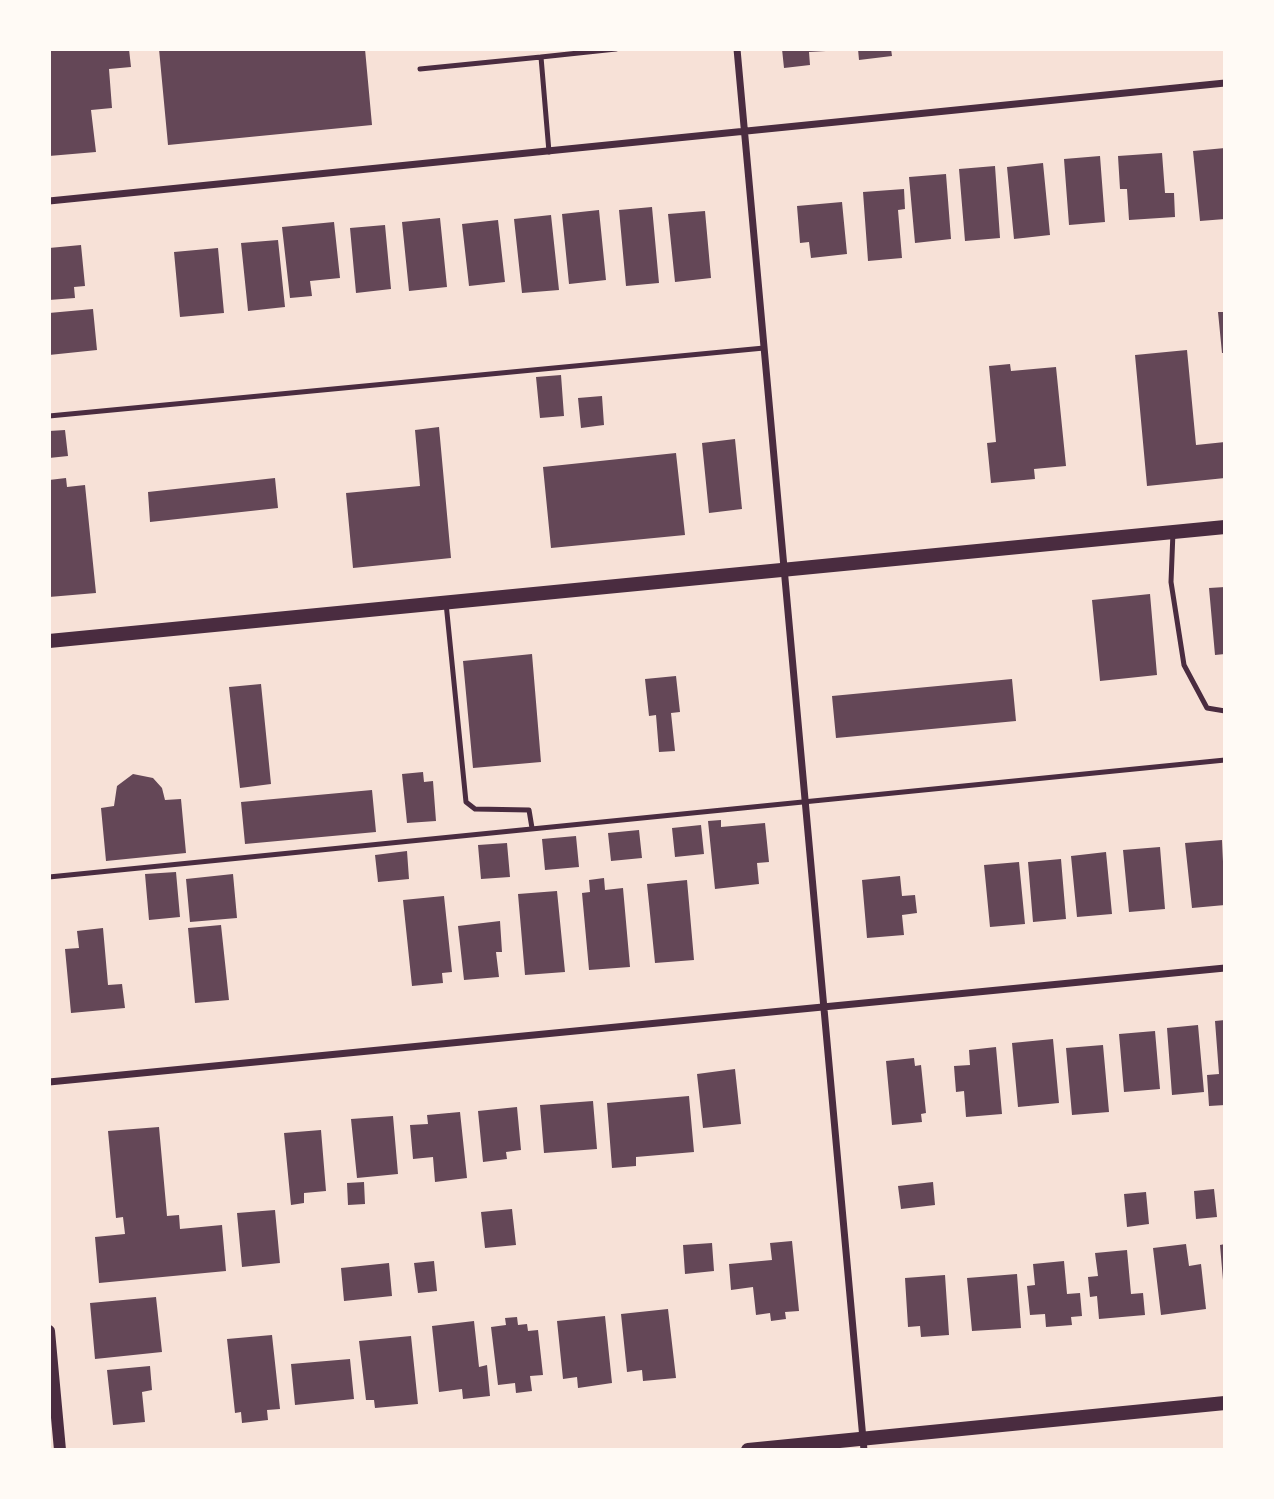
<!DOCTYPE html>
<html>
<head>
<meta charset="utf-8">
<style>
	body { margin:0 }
	#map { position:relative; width:1274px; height:1499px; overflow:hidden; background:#f7e1d7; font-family:Ubuntu,sans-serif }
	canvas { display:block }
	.frame { position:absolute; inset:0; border:51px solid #fffaf5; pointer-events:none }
</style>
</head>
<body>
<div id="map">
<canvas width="1274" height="1499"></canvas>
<div class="frame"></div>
</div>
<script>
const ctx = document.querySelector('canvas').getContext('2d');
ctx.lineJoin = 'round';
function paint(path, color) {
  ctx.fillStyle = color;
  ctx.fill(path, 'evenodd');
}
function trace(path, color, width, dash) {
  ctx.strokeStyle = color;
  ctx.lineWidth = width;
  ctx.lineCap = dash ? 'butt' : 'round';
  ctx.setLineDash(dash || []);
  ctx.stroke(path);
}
paint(new Path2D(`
	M49,49H129L131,67L109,69L112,108L91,110L96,152L49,156Z
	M159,49H365L372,125L168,145Z
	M782,49H826V51L809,52L810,65L784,68Z
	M858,49H891L892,56L859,60Z
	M1225,148V219L1200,221L1193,151Z
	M1162,153L1165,193H1174L1175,217L1129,220L1127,189H1120L1118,156Z
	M1100,156L1105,222L1069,225L1064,159Z
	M1043,163L1050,235L1014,239L1007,167Z
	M995,166L1000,238L965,241L959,169Z
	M946,174L951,239L915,243L909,177Z
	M904,189L905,209L898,210L902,258L868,261L863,192Z
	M842,202L847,254L811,258L809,242L800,243L797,206Z
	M652,207L659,283L626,286L619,210Z
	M599,210L606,280L569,284L562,214Z
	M705,211L711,278L675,282L668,214Z
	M551,215L559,290L522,293L514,219Z
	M440,218L447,287L409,291L402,222Z
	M498,220L505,282L469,286L462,224Z
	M334,222L340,278L310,281L312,296L290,298L282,227Z
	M385,225L391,289L356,293L350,228Z
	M278,240L285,307L248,311L241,243Z
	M81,245L85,286L74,287L75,298L49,300V248Z
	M218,248L224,313L180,317L174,252Z
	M93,309L97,350L49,355V313Z
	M1218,312H1225V353H1222Z
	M1187,350L1196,445L1225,442V478L1147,486L1135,355Z
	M1010,364L1011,371L1056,367L1066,466L1034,469L1035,479L991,483L987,443L996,442L989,366Z
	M561,375L564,416L540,418L536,377Z
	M602,396L604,425L581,428L578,398Z
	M439,427L451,558L353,568L346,493L420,486L415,430Z
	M65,430L68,456L49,458V431Z
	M735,439L742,509L709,513L702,443Z
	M676,453L685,535L551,548L543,467Z
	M66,478L67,487L85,485L96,593L49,597V480Z
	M275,478L278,508L150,522L148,492Z
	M1225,587V654L1215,655L1209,588Z
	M1150,594L1157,675L1100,681L1092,600Z
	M532,654L541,762L473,768L463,661Z
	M676,676L680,712L671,713L675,751L659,752L656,715L649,716L645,679Z
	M1012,679L1016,721L836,738L832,696Z
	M261,684L271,784L240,788L229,687Z
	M423,772L424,782L433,781L436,821L407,823L402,774Z
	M133,774L153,778L162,788L165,800L181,799L186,853L106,861L101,808L114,806L117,786Z
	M372,790L376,832L245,844L241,802Z
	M721,820V827L765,823L769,862L757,863L759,884L715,889L708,821Z
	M701,825L704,854L675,857L672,828Z
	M639,830L642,858L611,861L608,833Z
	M576,836L579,867L545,870L542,839Z
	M1222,840L1225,905L1192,908L1185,843Z
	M507,843L510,877L481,879L478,845Z
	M1160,847L1165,909L1129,912L1123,850Z
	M407,851L409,879L378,882L375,855Z
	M1106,852L1112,914L1077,917L1071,856Z
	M1061,859L1066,919L1033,922L1028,862Z
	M1019,862L1025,924L990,927L984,865Z
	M176,872L180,917L149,920L145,874Z
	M233,874L237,918L190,922L186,879Z
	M900,876L902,896L915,895L917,913L902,915L904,935L867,938L862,880Z
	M604,878L605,890L623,888L630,967L589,970L582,893L590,892L589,880Z
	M687,880L694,960L655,963L647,884Z
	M557,891L565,972L525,975L518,894Z
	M444,896L452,972L442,973L443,983L412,986L403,900Z
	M500,921L502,952H496L499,977L464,980L458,926Z
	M221,925L229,1000L195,1003L188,928Z
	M103,928L108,985L122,984L125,1008L71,1013L65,949L79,948L77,931Z
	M1225,1020V1105L1209,1106L1207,1075L1219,1074L1215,1021Z
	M1198,1025L1204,1092L1172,1095L1167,1028Z
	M1155,1031L1160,1089L1124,1092L1119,1034Z
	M1053,1039L1059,1103L1018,1107L1012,1043Z
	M1103,1045L1109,1112L1072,1115L1066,1048Z
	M996,1047L1002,1114L966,1117L964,1091L956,1092L954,1066L970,1065L969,1050Z
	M914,1058L915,1066L921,1065L926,1113L921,1114L922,1122L892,1125L886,1061Z
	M735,1069L741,1124L703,1128L697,1074Z
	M689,1096L694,1152L636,1157V1166L612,1168L607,1103Z
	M593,1101L597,1149L544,1153L540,1105Z
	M517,1107L521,1150L506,1152L507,1159L483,1162L478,1111Z
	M460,1112L467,1178L435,1182L433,1157L413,1159L410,1125L428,1124L427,1115Z
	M393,1116L398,1174L357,1178L351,1119Z
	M159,1127L167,1216L179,1215L180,1229L222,1225L226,1271L99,1283L95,1237L125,1234L123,1217L116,1218L108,1131Z
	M321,1130L326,1191L304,1193V1203L291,1205L284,1133Z
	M364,1182L365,1204L348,1205L347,1183Z
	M933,1182L935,1205L901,1209L898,1186Z
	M1214,1189L1217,1217L1196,1219L1194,1191Z
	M1146,1192L1149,1224L1127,1227L1124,1194Z
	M512,1209L516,1245L485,1248L481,1212Z
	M275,1210L280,1263L242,1267L237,1213Z
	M792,1241L799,1311L785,1312L786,1319L771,1321L770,1313L756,1315L753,1287L731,1290L729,1264L772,1260L770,1243Z
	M712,1243L714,1271L685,1274L683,1245Z
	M1186,1244L1189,1266L1201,1264L1206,1309L1161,1315L1153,1248Z
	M1225,1244V1280H1223L1220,1245Z
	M1127,1250L1131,1294L1143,1293L1145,1315L1099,1319L1097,1296L1090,1297L1088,1277L1098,1276L1095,1253Z
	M434,1261L437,1291L418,1293L414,1263Z
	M1064,1261L1067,1294L1080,1293L1082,1316L1071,1317L1072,1325L1046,1327L1045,1314L1030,1315L1027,1286L1035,1285L1033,1264Z
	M389,1263L392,1296L344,1301L341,1268Z
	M1017,1274L1021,1328L972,1331L967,1278Z
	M945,1275L949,1335L921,1337L920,1326L908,1327L905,1278Z
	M156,1297L162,1352L95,1359L90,1303Z
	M668,1309L676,1378L643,1381L642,1370L627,1372L621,1314Z
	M605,1316L612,1383L578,1388L577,1377L563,1379L557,1321Z
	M517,1317L518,1325L527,1324L528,1331L538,1330L543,1375L530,1376L532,1391L516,1393L515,1383L498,1385L491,1327L506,1325L505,1318Z
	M474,1321L479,1367L487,1365L490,1396L463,1399L462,1389L439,1392L432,1326Z
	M272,1335L280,1409L267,1410L268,1420L242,1423L241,1412L235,1413L227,1339Z
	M411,1336L418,1404L375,1408L374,1400H366L359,1341Z
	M350,1359L354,1399L295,1405L291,1364Z
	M150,1366L152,1390L142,1392L145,1422L113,1425L107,1370Z`), '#644757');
trace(new Path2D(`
	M541,57L616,49
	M420,69L541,57L549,152
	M49,416L764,348
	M1173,532L1171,582L1184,665L1207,708L1225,711
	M446,603L466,802L475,809L529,810L532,828
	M49,877L1225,760`), '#4a2c40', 5);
trace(new Path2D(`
	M737,49L864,1450
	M49,201L1225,83
	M49,1082L1225,968`), '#4a2c40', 7);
trace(new Path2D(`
	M49,1331L60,1450`), '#4a2c40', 12);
trace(new Path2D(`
	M49,641L1225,527
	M748,1450L1225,1403`), '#4a2c40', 14);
</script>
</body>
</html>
